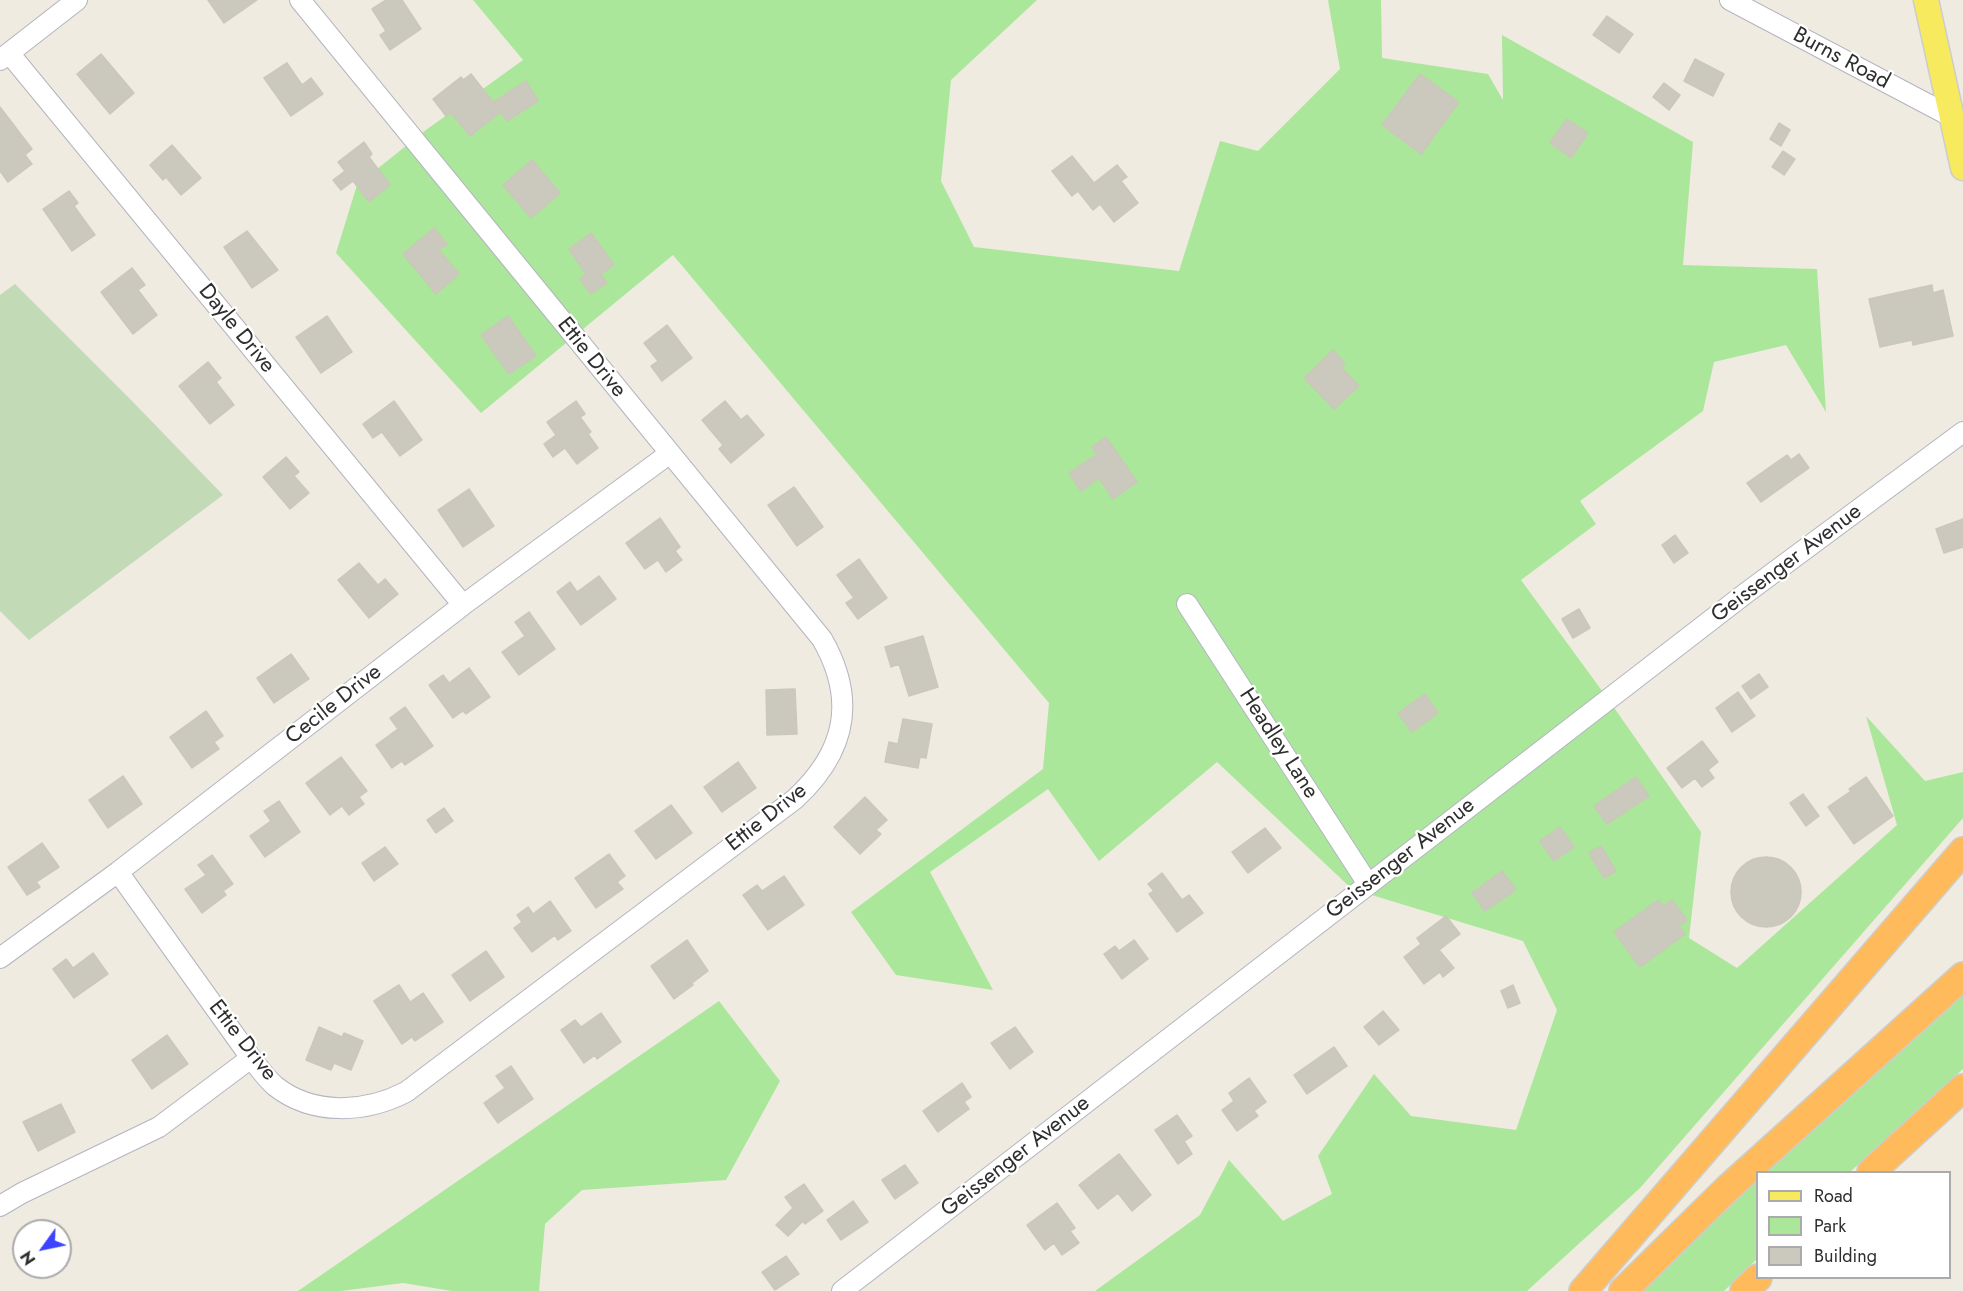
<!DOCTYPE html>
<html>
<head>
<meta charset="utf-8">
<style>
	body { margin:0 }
	#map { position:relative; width:1963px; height:1291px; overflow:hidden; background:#efebe0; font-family:Jost,sans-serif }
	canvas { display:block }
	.legend { position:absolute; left:1756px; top:1171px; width:195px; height:108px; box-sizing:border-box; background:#fff; border:2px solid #ababab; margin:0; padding:8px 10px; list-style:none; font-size:18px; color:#2e2e2e }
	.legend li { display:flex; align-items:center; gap:12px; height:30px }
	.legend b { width:30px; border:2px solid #ababab }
	.north { position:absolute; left:12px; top:1219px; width:60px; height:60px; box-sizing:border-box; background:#fff; border:2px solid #ababab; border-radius:50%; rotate:237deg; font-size:16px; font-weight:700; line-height:24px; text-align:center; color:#2e2e2e }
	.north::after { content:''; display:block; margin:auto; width:21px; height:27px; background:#3d44ff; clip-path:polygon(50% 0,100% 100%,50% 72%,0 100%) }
</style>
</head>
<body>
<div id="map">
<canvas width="1963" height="1291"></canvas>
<ul class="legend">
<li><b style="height:8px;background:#f7ea5e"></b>Road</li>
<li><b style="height:16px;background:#aae79b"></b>Park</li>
<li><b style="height:16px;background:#cbc9be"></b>Building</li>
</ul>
<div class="north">N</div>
</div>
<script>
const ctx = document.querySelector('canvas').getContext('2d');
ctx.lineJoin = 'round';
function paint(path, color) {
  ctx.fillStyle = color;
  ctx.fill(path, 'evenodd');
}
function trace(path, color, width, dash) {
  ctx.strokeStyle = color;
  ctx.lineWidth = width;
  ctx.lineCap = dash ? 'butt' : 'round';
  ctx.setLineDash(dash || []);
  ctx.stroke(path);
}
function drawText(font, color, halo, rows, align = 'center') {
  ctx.font = font + ' Jost,sans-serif';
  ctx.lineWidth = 4.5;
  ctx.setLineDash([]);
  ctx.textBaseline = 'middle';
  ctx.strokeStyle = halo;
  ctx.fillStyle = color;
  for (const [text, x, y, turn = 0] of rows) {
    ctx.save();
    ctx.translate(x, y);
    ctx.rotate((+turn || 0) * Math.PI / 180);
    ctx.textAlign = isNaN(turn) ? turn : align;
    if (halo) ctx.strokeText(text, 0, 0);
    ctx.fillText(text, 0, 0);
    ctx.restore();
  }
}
paint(new Path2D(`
	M473,0H1037L951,80L941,181L974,247L1179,271L1220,141L1258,151L1340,69L1328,0H1381L1382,58L1488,74L1503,100L1502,35L1693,142L1683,265L1817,269L1826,412L1786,345L1714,362L1703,411L1580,501L1596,524L1521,580L1608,699L1701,832L1689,938L1737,968L1897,825L1866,716L1925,781L1963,772V818L1640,1188L1527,1291H1095L1200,1215L1229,1160L1283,1221L1332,1194L1318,1156L1374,1074L1411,1116L1516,1130L1557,1010L1523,941L1352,889L1217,762L1099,861L1048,789L930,872L993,990L896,975L851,912L1043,769L1049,703L673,255L481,413L336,253L357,185L426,130L523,60Z
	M1963,994V1069L1850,1172H1766Z
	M719,1001L780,1081L726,1180L582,1190L545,1224L539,1291H452L403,1283L341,1291H298Z
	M1757,1180V1259L1724,1291H1643Z`), '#aae79b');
paint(new Path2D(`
	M15,284L133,402L223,495L29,640L0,611V295Z`), '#c2dab6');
const building = new Path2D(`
	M208,0H257L224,23Z
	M386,0H402L421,29L390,50L380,35L386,31L372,9Z
	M1607,16L1633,34L1619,53L1593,35Z
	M101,54L134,93L110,114L77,74Z
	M1695,59L1724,74L1713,96L1684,81Z
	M287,63L302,85L311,78L323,94L291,116L264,78Z
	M471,74L501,112L494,102L526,81L538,101L507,121L501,112L470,136L451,113L446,116L433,99L461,77L463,80Z
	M1420,74L1459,102L1421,154L1382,125Z
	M1664,83L1680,95L1669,110L1653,97Z
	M0,107L32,149L25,155L32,164L8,182L0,171Z
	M1567,119L1588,133L1571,158L1550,143Z
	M1779,123L1790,130L1781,146L1770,139Z
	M364,142L372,154L369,157L390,185L369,202L353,181L341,190L333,180L345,171L338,162Z
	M172,145L201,178L181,195L166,177L163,180L150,165Z
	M1783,151L1795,159L1784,175L1772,167Z
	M1072,156L1094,183L1117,165L1127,177L1121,181L1138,203L1114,222L1100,204L1093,210L1078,191L1072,196L1052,171Z
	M532,160L560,193L531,218L503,185Z
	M69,191L78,203L74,206L95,235L72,251L43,209Z
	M434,228L447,244L439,250L459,274L436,294L403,254Z
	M247,231L278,270L252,288L224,247Z
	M591,233L614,265L601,274L607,283L591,294L580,279L586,274L569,249Z
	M132,268L145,285L138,290L157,315L133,334L101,292Z
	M1932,285L1933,293L1943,290L1953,336L1913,345L1912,340L1880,347L1869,299Z
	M327,316L352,352L321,373L296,337Z
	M508,316L536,356L509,374L481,335Z
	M667,325L692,358L662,381L651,366L658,361L644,343Z
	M1333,350L1345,363L1341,367L1359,386L1334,409L1304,378Z
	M208,362L221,378L216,382L234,405L210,424L179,386Z
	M394,401L422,440L400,456L382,432L373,438L363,424Z
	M576,401L585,414L580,417L591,432L588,434L598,448L577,464L565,448L553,457L544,444L556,435L547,422Z
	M725,401L741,420L747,415L764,435L731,463L719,449L723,445L702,420Z
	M1106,437L1137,482L1113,499L1099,478L1081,491L1069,473L1097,454L1092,447Z
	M1799,454L1809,468L1761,502L1747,483L1787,455L1791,460Z
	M286,457L299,472L294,476L309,493L290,509L263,477Z
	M794,487L823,527L797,546L768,505Z
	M469,489L494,526L463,547L438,510Z
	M660,518L680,547L675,551L682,560L666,572L658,560L645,569L626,543Z
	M1963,519V547L1944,553L1936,529Z
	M1675,535L1688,553L1674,563L1662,545Z
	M859,559L887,598L858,619L846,603L854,598L837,575Z
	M359,563L378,585L385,579L398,594L369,618L338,580Z
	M599,576L616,599L581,625L557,592L570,582L577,592Z
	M1579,609L1590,628L1573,638L1562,619Z
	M529,612L555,649L519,675L502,652L525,636L515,622Z
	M923,636L938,687L909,696L899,664L891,667L885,647Z
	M291,654L309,679L274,703L257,678Z
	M469,668L490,697L466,714L463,711L453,718L429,685L443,675L449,683Z
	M1759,674L1768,687L1751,699L1742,686Z
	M795,689L797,734L767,735L766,690Z
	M1738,692L1755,716L1732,732L1716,708Z
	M1425,694L1438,713L1412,732L1398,713Z
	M405,707L433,746L405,765L402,761L392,768L376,745L398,729L390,718Z
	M206,711L223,736L214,742L219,749L192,768L170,737Z
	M903,719L932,724L926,758L920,757L918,768L885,762L889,742L898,744Z
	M1702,741L1718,762L1708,770L1714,778L1702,787L1695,778L1682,788L1667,768Z
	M341,757L367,791L359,797L364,804L349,815L342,806L330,815L306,783Z
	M738,762L756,788L722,812L704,787Z
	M123,776L142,804L108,828L89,800Z
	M1636,777L1649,796L1607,824L1594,806Z
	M1866,777L1893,816L1854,844L1828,807L1851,791L1849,789Z
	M1803,794L1819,816L1806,826L1790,803Z
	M865,797L887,820L876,830L881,834L860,854L834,827Z
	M279,801L300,832L265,857L250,836L271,821L264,811Z
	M671,805L692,833L656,859L635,831Z
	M444,808L453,821L436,833L427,820Z
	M1560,827L1574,847L1554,861L1540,841Z
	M1265,828L1281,848L1248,873L1232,852Z
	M42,843L59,867L36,882L40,887L27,895L8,867Z
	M1601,846L1616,871L1604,878L1589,853Z
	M385,847L398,864L374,881L362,863Z
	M609,854L625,876L617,882L623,889L596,908L575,878Z
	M212,855L233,884L223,891L226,895L202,913L185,889L206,875L198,865Z
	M1731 892a35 35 0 1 1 70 0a35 35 0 1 1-70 0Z
	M1502,871L1516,890L1485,911L1472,893Z
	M1162,873L1182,900L1189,895L1203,913L1177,932L1149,894L1154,891L1148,884Z
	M784,876L804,905L768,930L743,895L757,885L762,891Z
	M1658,900L1663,906L1672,900L1687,920L1679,926L1685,934L1640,967L1614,932Z
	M550,901L571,931L558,940L555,935L532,952L514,928L522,922L517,915L528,907L533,914Z
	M1446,916L1460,934L1439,950L1454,968L1443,977L1440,972L1424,984L1404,957L1421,944L1417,938Z
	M687,940L708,971L692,983L693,985L674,999L651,966Z
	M1134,940L1148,959L1122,979L1104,954L1115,946L1119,951Z
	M486,951L504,977L470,1001L452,975Z
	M93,953L108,974L74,998L53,969L66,959L73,968Z
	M399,985L410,1002L423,993L443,1022L415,1041L412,1037L402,1044L374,1001Z
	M1513,985L1520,1003L1508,1008L1501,991Z
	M1383,1011L1399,1030L1379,1045L1364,1027Z
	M601,1013L621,1042L597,1059L595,1055L584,1063L561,1030L575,1020L581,1027Z
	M319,1027L342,1037L344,1033L363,1041L351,1070L334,1063L331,1070L306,1060Z
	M1015,1027L1033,1052L1010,1069L991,1043Z
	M167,1035L188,1064L152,1089L132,1060Z
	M1334,1047L1347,1066L1307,1094L1294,1075Z
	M511,1066L533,1099L498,1123L484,1103L505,1088L496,1076Z
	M1249,1078L1266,1102L1254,1111L1258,1116L1237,1131L1222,1110L1234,1101L1229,1093Z
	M962,1083L971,1097L964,1102L969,1109L938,1132L923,1111Z
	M61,1104L75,1132L38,1151L23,1122Z
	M1177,1115L1192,1136L1184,1141L1192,1154L1178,1164L1155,1130Z
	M1119,1154L1151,1195L1132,1211L1118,1193L1098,1209L1079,1185Z
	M905,1165L918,1183L895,1199L882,1180Z
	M804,1184L823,1211L805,1224L803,1221L788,1236L776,1225L793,1208L785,1197Z
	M853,1201L868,1222L841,1240L827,1220Z
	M1057,1203L1075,1228L1070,1231L1079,1243L1062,1255L1054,1243L1045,1250L1027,1225Z
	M786,1256L799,1274L775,1290L762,1272Z`);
paint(building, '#cbc9be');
trace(building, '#cbc7b9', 1.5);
const minor = new Path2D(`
	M1730,0L1952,117
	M9,53L463,605
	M0,60L77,0
	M1187,604L1368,884
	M118,872L251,1058C258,1067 266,1078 275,1086C313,1116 365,1113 406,1092L795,799C846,752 857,700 822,639L300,0
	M0,958L118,872L463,605L669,454
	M0,1206L22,1193L159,1127L251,1058
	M842,1291L1746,593L1963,432`);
const major = new Path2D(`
	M1926,0L1963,168`);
const highway = new Path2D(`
	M1871,1172L1963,1088
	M1583,1291L1963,851
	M1623,1291L1728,1188L1963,976
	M1744,1291L1758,1278`);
trace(minor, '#b4b4c1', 22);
trace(major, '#cdcdcd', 27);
trace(highway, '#cdcdcd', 30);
trace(minor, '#fff', 20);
trace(major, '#f7ea5e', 24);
trace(highway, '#ffbb5b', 27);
drawText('22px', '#2e2e2e', '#fff', [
	["Burns Road",1841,59,28],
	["Dayle Drive",236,329,51],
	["Ettie Drive",591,358,51],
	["Geissenger Avenue",1787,564,-37],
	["Cecile Drive",334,705,-38],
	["Headley Lane",1278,744,57],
	["Ettie Drive",767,818,-38],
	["Geissenger Avenue",1401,859,-38],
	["Ettie Drive",242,1041,52],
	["Geissenger Avenue",1016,1157,-38]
]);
</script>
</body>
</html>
